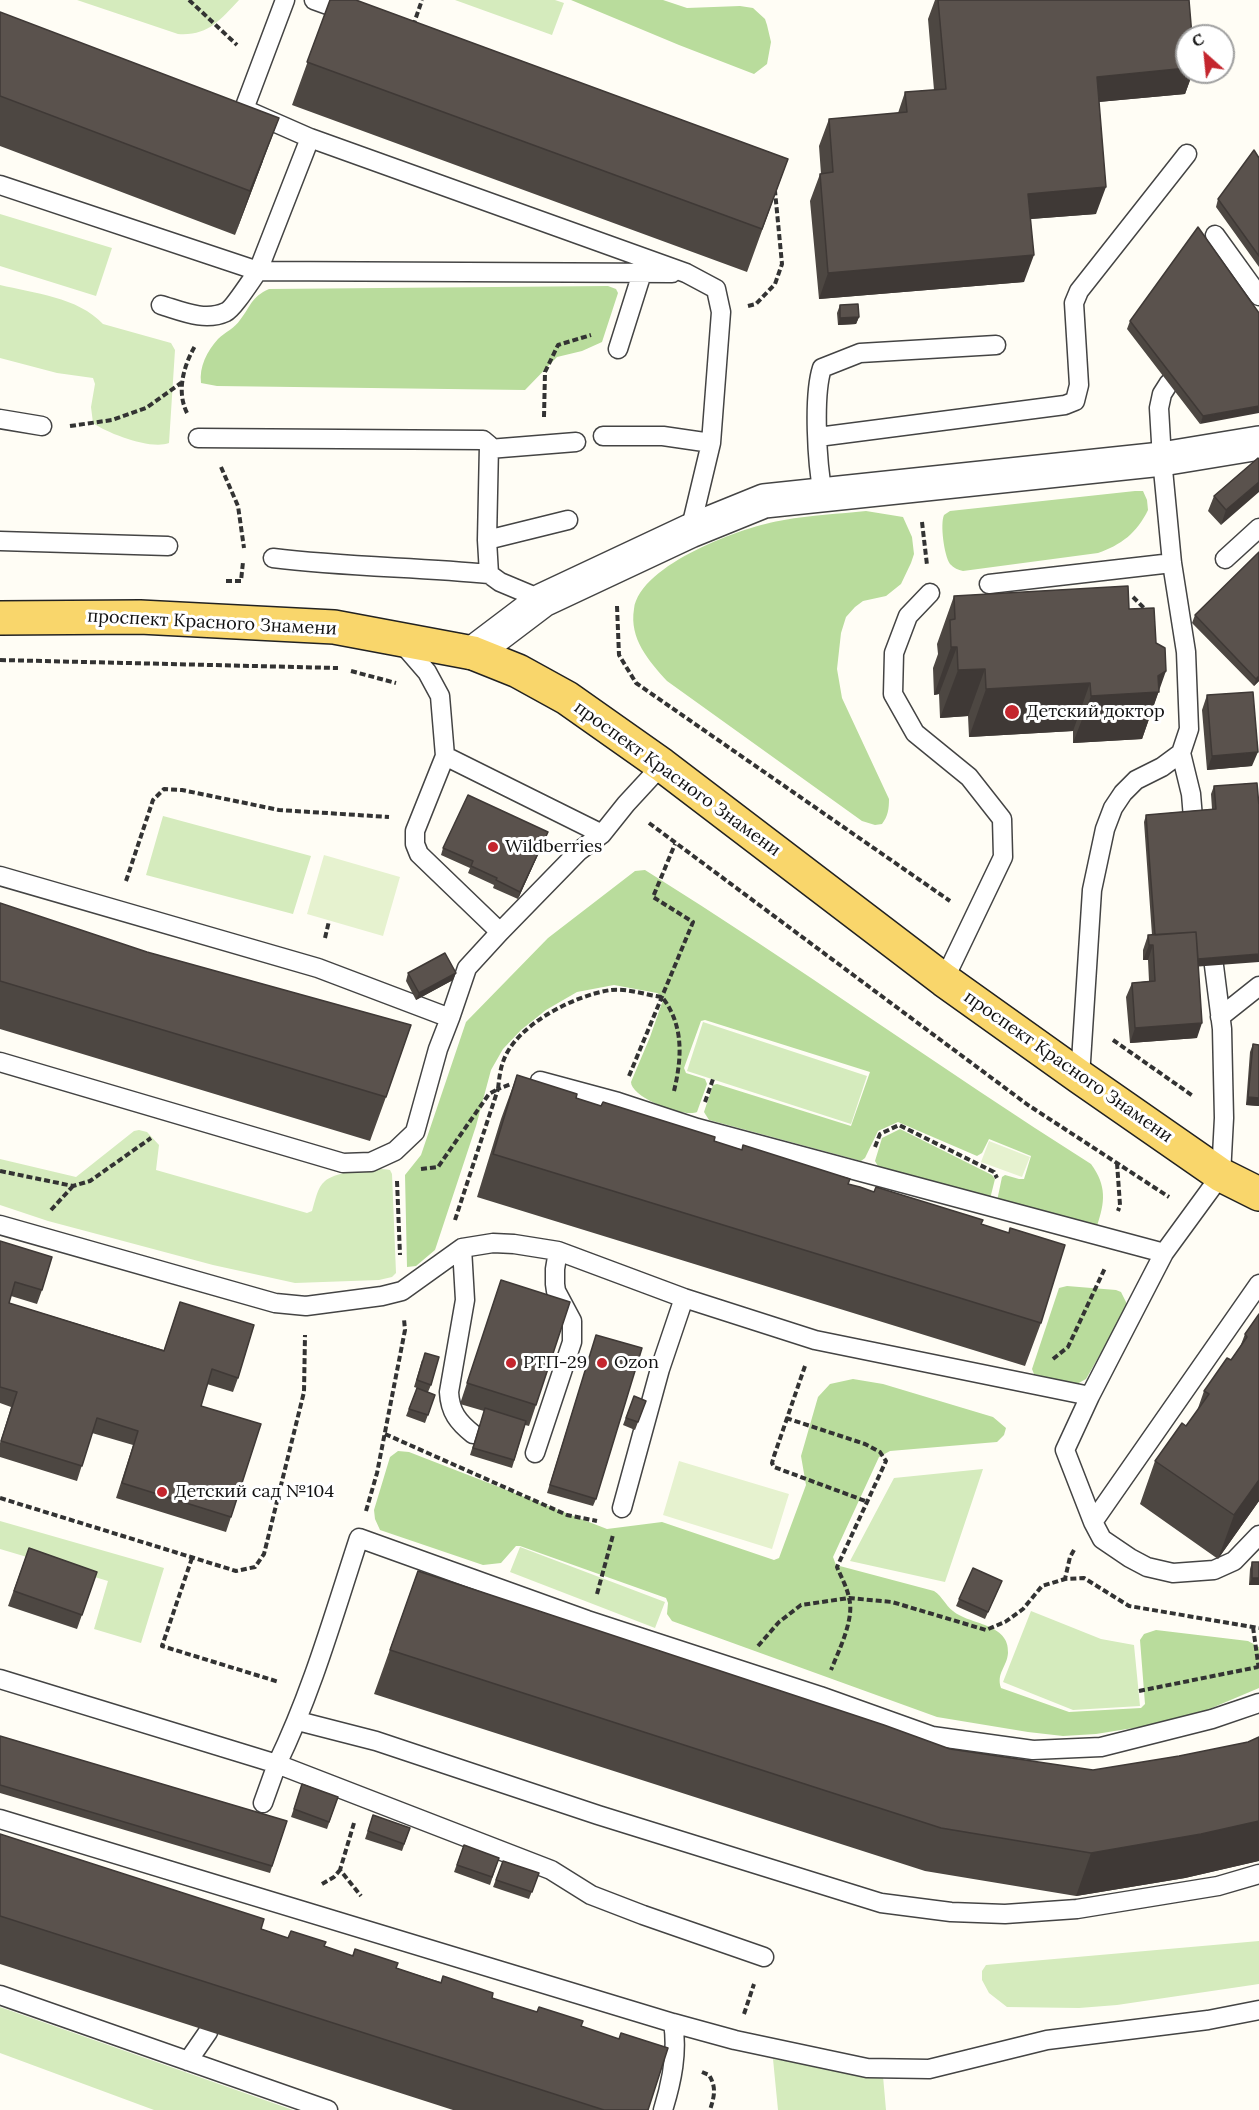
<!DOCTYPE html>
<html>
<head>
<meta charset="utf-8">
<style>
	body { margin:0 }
	#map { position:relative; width:1259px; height:2110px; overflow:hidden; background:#fffdf5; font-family:Lora,serif }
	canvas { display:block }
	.north { position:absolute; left:1175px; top:24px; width:60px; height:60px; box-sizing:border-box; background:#fff; border:2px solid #a0a0a0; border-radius:50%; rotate:333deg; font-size:16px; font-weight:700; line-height:24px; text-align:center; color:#111 }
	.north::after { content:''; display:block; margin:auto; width:21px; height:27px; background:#c4262e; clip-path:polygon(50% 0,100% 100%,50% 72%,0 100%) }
</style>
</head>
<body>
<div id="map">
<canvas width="1259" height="2110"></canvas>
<div class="north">С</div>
</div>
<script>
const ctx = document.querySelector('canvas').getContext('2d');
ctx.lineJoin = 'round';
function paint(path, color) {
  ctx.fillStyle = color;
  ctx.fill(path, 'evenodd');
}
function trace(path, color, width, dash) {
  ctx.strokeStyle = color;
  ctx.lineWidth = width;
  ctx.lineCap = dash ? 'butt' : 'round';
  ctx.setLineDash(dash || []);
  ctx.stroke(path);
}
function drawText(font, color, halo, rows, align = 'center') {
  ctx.font = font + ' Lora,serif';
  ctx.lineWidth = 6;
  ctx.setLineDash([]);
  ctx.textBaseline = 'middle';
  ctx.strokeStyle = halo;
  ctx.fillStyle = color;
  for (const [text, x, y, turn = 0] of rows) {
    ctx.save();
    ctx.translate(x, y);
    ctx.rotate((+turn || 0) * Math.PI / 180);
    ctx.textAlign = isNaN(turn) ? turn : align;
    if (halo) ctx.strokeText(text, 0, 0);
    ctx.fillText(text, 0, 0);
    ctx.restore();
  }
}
paint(new Path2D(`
	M77,0H239C219,21 208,36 178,34Z
	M455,0H555L564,3L552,35Z
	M0,214L112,248L96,296L0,266Z
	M0,285C33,293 78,297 103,324L171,343L175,350L169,443C151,450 109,434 93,423L91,407L95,384L93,378L57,373L0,358Z
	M163,816L311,856L293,914L146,875Z
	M703,1022L867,1076L851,1124L687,1071Z
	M139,1130L147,1132L159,1145L156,1170L307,1213L312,1211C315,1202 317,1187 325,1181C337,1171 375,1167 390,1170L392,1174L396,1273L392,1277L379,1280L295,1283L213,1265L112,1238L48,1221L0,1205V1159L76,1177L134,1131Z
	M983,1469L945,1582L850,1561L894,1478Z
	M0,1521L164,1568L141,1643L94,1629L108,1581L0,1549Z
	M520,1547L665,1602L655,1628L510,1572Z
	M1031,1611L1101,1639L1134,1645L1140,1706L1073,1710L1003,1682Z
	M1259,1941V1984L1117,2005L1079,2008L1007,2007L989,1993L982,1980V1971L986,1965Z
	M0,2007L293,2110H154L0,2053Z
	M773,2059L883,2076L886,2110H778Z`), '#d5ebbd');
paint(new Path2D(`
	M571,0H663L687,8L740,6L753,8L765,19L767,25L771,42L767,64L754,74L679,45Z
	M608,286L616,289L618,293L602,342L582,351L557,357L525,390L217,386L201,383C199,367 207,351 218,339C225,332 235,328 240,320C251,306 251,297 269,289Z
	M1135,491H1143L1147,500L1148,510C1137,533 1121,545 1098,553L963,571C958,570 954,568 950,564C944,555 940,524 944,515L950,511Z
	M866,511L903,517L912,537L914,554L911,563L901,584L886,596L863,601L855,607L846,617L841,633L837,669L842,698L889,799C889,809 888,816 882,824L875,825L862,821L667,681C649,661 629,639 634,609C640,564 744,526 784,520C811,515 839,514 866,511Z
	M645,870C796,964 941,1069 1091,1164C1107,1186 1105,1202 1097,1226L997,1201L1002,1177L1005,1175L1019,1179H1024L1031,1156L989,1139L982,1153L977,1156L898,1122L878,1131L865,1158L861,1161L709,1120L704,1112L713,1085L717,1084L851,1126L870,1072L705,1020L701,1021L684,1068L686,1073L705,1079L707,1084L697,1112C685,1118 631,1098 631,1082L650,1037L664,997L657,993L614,985L577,992L546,1010L521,1030L503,1049L491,1070L476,1126L435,1250L416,1266L407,1267L405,1175L421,1155L466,1022L548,938L635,871Z
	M900,1129L992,1175L995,1179L990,1199L879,1168L875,1161L882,1138Z
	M1067,1286L1116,1290L1121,1292L1126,1302V1309L1086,1379L1075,1385L1034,1374L1032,1369L1059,1288Z
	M853,1379L883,1384L993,1417L1006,1428L1004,1435L997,1442L890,1451L879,1457L833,1557L836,1565L934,1591C943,1597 945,1605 953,1611C969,1625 1010,1623 1008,1653C1007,1667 996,1673 1001,1688L1069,1712L1141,1708L1145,1704L1140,1640L1144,1634L1156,1630L1248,1641L1259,1647V1688L1207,1710L1152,1725L1096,1734L1063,1736L1028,1732L937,1717L672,1621L667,1614L668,1603L666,1598L520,1546H516L501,1563L483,1565L380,1530L375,1519L374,1510L390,1457L398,1451L409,1452L607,1529L662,1522L774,1560L779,1558L806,1485L801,1456L818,1397L830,1384Z`), '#b9dc9c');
paint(new Path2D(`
	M324,855L400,877L383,936L307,914Z
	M989,1141L1030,1157L1022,1177L981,1162Z
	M679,1461L789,1494L772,1549L663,1515Z`), '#e6f2cf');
const lane = new Path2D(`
	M285,0L244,109L310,138L686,273L716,289L721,312L711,443L690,531
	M314,0L350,13
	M0,185L258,271L310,138
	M1215,235L1259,296
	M161,305C181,311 205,322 226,312C233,309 252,279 258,271L672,273
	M618,349L642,273
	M0,419L42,426
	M603,436H663L711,443
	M818,437L1065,405L1075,401L1079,385L1074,303L1079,291L1187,154
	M198,438L483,440L489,445L487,540L489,574L500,582L543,600
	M489,449L576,442
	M823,494C817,464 813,396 822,368L860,353L996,345
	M487,540L568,520
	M0,541L168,546
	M273,558C345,567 417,567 489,574
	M1225,559L1259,528
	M989,584L1172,563
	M930,593L908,616L894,653L893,694L915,733L969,777L1002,819L1003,857L944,980
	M401,642L427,672L440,696L445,756
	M1181,753L1191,794L1193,818
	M0,876L318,968L450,1018L467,968L500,932L579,851L602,834L626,804L662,765
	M500,932L419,854L415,844V831L445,756L602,834
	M1220,1017L1259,986
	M0,1062L343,1163L371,1162L395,1151L415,1132L438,1049L450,1018
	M1080,1077L1092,890L1105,829L1113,808L1123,793L1136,780L1162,767L1181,753L1189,729L1186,652L1172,563L1162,459L1159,408L1162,394L1169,383
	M540,1081L618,1102L697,1128L1164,1253
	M0,1225L275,1303L306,1306L382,1296L402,1291L462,1248L493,1243L514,1244L558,1251L684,1298L815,1340L1090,1396L1164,1253L1221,1175L1224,1118L1222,1029L1211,942
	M462,1248L465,1300L449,1392C450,1412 458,1422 473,1434
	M1090,1396L1065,1450L1093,1522L1102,1539L1130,1558L1147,1567L1173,1573L1214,1570L1234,1561L1259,1535
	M535,1453L572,1342V1321L556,1291L555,1284V1269L558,1251
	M622,1508L660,1369L684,1298
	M1093,1522L1259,1284
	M0,1679L277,1764C312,1692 334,1614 359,1538L587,1620L820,1696L932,1736L1033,1750L1101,1747L1212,1719L1259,1703
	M298,1721L376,1741L598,1815L881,1903L951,1912L1005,1914L1077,1909L1218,1886L1259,1874
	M263,1803L277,1764L551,1870L591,1895L643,1915L764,1957
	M0,1819L673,2023C678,2052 672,2081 663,2110
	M0,1995L328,2110
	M673,2023L735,2040L867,2068L929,2069L1047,2040L1208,2020L1259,2010
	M188,2061L208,2032`);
const street = new Path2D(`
	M473,653L543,600L690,531L764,501L1162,459L1259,443`);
const primary = new Path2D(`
	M0,618L140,617L334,627L473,653L518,671L567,698L662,765L944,980L1080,1077L1221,1175L1259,1194`);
trace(lane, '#444', 21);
trace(street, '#444', 36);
trace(primary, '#222', 36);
trace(new Path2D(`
	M189,0L237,45
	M413,26L422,0
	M748,306L756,304L775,284L782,264L775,191
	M187,413C176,391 184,365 195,346
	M544,417L545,372L558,345L591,335
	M70,426L112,420L146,408L181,383
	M221,467L238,506L244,548
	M922,522L927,565
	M226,581H241L243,562
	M1133,597L1147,611
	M617,606L619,655L636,683L950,901
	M0,660L338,668
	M351,671L396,683
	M649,823L1028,1105L1169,1197
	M126,881L153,800L164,789L182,790L279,810L389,817
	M325,938L329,921
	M1113,1040L1193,1096
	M629,1076L693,922L653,897L675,844
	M705,1102L713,1079
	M875,1147L880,1134L899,1125L994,1172L997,1178
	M1117,1163L1120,1205L1118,1211
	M421,1169L438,1167L489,1094L498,1089C499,1080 500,1070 503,1062C515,1025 575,995 611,990C627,988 646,995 662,997C684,1025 682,1058 674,1091
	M0,1171L73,1186L90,1181L151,1138
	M397,1181L400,1255
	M51,1210L73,1186
	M455,1220L498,1089L511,1084
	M1053,1359L1068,1347L1105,1268
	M805,1366L774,1456L772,1463L774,1467L868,1502
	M786,1418L865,1444L880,1452L886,1461L837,1567C841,1577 847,1587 849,1598C855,1618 839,1650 831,1670
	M385,1434L567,1515L597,1521
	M0,1498L236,1571L255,1567L264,1554L304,1392L305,1335
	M366,1511L377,1473L405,1330L404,1319
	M1074,1550L1070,1557L1065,1579L1084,1578L1129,1606L1259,1628
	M192,1558L162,1646L279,1682
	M597,1594L613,1535
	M1253,1627L1259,1670
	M758,1646L779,1622L801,1605L849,1598L892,1602L986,1630L1005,1622L1023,1609L1042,1586L1065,1579
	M1139,1691L1258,1667
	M354,1823L340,1870L361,1896
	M322,1884L334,1877L340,1870
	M744,2014L754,1984
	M702,2072L709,2075C717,2088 714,2097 710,2110`), '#333', 4, [6, 3]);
trace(lane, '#fff', 18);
trace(street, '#fff', 33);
trace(primary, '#f9d66b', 33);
paint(new Path2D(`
	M330,0L788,159L747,272L292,105Z
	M935,0H1189L1187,72H1193L1185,94L1099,102L1096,214L1030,219L1024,282L819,299L810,201L820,174H821L819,146L829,119L898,113L905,92L934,90L928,19Z
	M0,12L263,161L235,235L0,146Z
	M1259,158V267L1216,207L1218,199Z
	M840,305L859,317L856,324L838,325L837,313Z
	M1259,313L1200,424L1127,329L1130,321Z
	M1258,458L1221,525L1208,511L1214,496Z
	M954,596L1129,609L1159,690L1142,739L1073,743V731L969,737L968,716L940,718L939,694L934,695L933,668L938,654L937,644Z
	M1195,615L1259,681L1254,686L1192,623Z
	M1207,695L1252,766L1207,770L1202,710Z
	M1257,783L1198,966L1197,1038L1130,1043L1126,997L1132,983L1149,981L1148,960H1143V950L1148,935H1152L1144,822L1146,815L1212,809L1211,794L1214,786Z
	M545,839L518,899L493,888L494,885L468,873L470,868L441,855L443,848Z
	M0,903L386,1097L370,1141L0,1029Z
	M408,973L453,980L416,1000L406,981Z
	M1253,1044L1259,1045V1106L1246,1105L1250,1052Z
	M517,1075L576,1098L848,1184L981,1224L1041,1323L1025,1366L477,1197L501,1119Z
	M0,1241L42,1290L37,1304L11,1296L9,1303L164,1350L180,1302L238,1378L233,1392L207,1384L201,1406L231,1517L226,1532L116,1498L133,1445L92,1433L77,1481L0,1457V1443L11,1407L0,1403Z
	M501,1280L536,1405L529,1426L525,1425L512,1468L470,1455L484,1411L460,1404Z
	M1259,1314V1501L1218,1559L1140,1504L1155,1461L1186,1426L1197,1411L1204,1391L1231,1360L1240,1347L1245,1334Z
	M594,1342L596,1499L593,1506L547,1493Z
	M422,1360L431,1385L428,1392L435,1395L425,1423L406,1416L417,1388L414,1387Z
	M634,1396L646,1401L635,1430L623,1425Z
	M29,1548L97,1572L77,1629L8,1606Z
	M1252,1562H1259V1585H1249L1250,1569Z
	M418,1571L1258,1861L1185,1878L1076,1896L925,1871L374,1694Z
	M1002,1581L985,1619L956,1606L959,1599Z
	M0,1736L287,1821L270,1873L0,1793Z
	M302,1784L338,1797L327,1829L291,1817Z
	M373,1815L410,1828L402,1851L365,1839Z
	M0,1834L261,1929L288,1938L324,1946L352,1956L355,1949L396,1968L581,2026L648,2110H453L0,1964Z
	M464,1845L499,1858L490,1885L454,1872Z
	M503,1861L539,1873L529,1899L493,1887Z`), '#4d4742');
paint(new Path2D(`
	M1187,68V72H1193L1185,94L1087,103L1097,77Z
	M279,118L263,161L235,235L250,191Z
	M1106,187L1096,214L1018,220L1028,194Z
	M1034,255L1024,282L819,299L828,273Z
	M859,317L856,324L838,325L840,318Z
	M1259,406V413L1200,424L1203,416Z
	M1259,482V492L1221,525L1226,510Z
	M951,647H957L939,694L934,695Z
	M985,669L968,716L940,718L958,670Z
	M1166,671L1142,739L1073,743L1091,696L1158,676Z
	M1259,676V681L1254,686L1256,679Z
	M1090,683L1073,731L969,737L986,689Z
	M1258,752L1252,766L1207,770L1212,756Z
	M548,832L545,839L518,899L520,892Z
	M1149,945H1153L1148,960H1143Z
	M1259,954V962L1192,967L1194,959Z
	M456,973L453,980L416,1000L419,993Z
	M1202,1023L1197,1038L1130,1043L1135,1028Z
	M1248,1097L1259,1098V1106L1246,1105Z
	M1259,1480V1501L1218,1559L1234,1515Z
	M1252,1578H1259V1585H1249Z
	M1259,1821V1861L1185,1878L1076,1896L1091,1853Z`), '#3f3936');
const building = new Path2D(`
	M330,0H356L788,159L762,229L307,62Z
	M938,0H1189L1192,36H1187V68L1097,77L1106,187L1028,194L1034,255L828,273L820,174L833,172L829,119L907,112L905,92L946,89Z
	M0,12L279,118L250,191L0,96Z
	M1254,150L1259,158V256L1218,199Z
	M1198,227L1259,313V406L1203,416L1130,321Z
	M858,304L859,317L840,318V305Z
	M1258,458L1259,459V482L1226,510L1214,496Z
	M1259,552V676L1256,679L1195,615Z
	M1128,586L1129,609L1154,608L1156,643L1165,648L1166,671L1158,676L1159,692L1091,696L1090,683L986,689L985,669L958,670L957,647H951L950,620L955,619L954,596Z
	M1253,692L1258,752L1212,756L1207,695Z
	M1257,783L1259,806V954L1198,959L1196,932L1155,935L1146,815L1216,809L1214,786Z
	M468,795L548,832L520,892L496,880L497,878L471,866L473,861L443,848Z
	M0,903L147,952L411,1025L386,1097L0,981Z
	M1196,932L1202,1023L1135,1028L1132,983L1155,981L1153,945H1149L1148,935Z
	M445,953L456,973L419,993L408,973Z
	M1253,1044L1259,1045V1098L1248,1097Z
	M517,1075L577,1094L576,1098L601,1106L603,1102L715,1137L714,1141L742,1150L743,1145L850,1179L848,1184L860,1187L874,1192L876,1187L983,1220L981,1224L1009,1233L1010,1228L1065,1245L1041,1323L493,1154Z
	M0,1241L52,1257L42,1290L15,1282L9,1303L164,1351L180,1302L254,1325L238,1378L212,1369L201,1406L261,1424L231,1517L122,1483L138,1431L97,1418L82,1466L1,1441L17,1392L0,1387Z
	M501,1280L570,1302L536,1405L467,1383Z
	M1259,1314V1480L1234,1515L1155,1461L1182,1423L1186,1426L1209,1394L1204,1391L1227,1358L1231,1360L1247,1337L1245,1334Z
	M596,1335L642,1348L596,1499L550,1485Z
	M425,1353L439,1357L431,1385L417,1380Z
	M417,1388L435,1395L428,1415L409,1409Z
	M634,1396L646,1401L638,1422L626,1418Z
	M485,1408L526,1421L514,1460L473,1448Z
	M29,1548L97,1572L82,1615L14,1591Z
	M1252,1562H1259V1578H1252Z
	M973,1568L1002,1581L988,1612L959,1599Z
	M418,1571L884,1725L950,1749L1093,1770L1179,1756L1248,1742L1259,1737V1821L1201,1834L1091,1853L941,1828L390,1650Z
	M0,1736L287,1821L272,1866L0,1785Z
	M302,1784L338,1797L329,1822L294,1809Z
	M373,1815L410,1828L404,1844L368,1831Z
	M0,1834L264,1919L261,1929L288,1938L291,1931L326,1942L324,1946L353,1956L355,1949L398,1963L396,1968L441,1983L443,1976L493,1993L492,1998L537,2012L539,2007L583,2021L581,2026L619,2039L621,2033L668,2048L648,2110H604L0,1916Z
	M464,1845L499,1858L492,1877L457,1865Z
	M503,1861L539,1873L532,1892L496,1880Z`);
paint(building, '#5a524d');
trace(building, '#3f3936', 1.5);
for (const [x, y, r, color] of [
	[1012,712,8,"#c4262e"],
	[493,847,6,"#c4262e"],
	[511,1363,6,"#c4262e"],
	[602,1363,6,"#c4262e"],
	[162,1492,6,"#c4262e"]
]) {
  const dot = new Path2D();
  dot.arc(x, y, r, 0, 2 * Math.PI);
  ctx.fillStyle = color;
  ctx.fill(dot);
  trace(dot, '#fff', 2);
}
drawText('18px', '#111', '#fff', [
	["проспект Красного Знамени",212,623,3],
	["проспект Красного Знамени",677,779,36],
	["проспект Красного Знамени",1068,1067,35]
]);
drawText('18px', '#111', '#fff', [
	["Детский доктор",1026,712],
	["Wildberries",505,847],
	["РТП-29",523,1363],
	["Ozon",614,1363],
	["Детский сад №104",174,1492]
], 'left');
</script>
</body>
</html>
